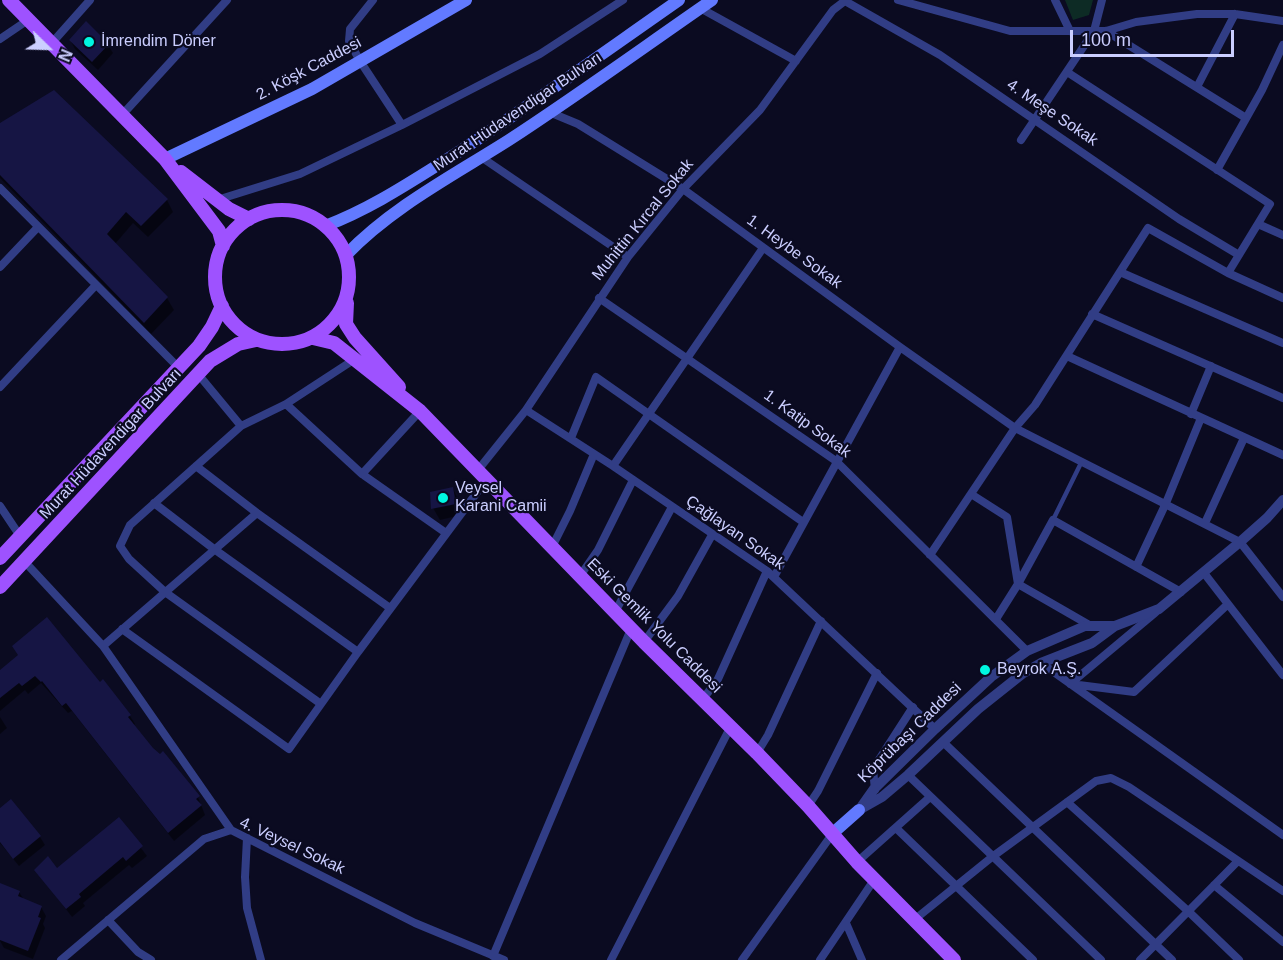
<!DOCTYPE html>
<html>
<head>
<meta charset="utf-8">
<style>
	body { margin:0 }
	#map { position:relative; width:1283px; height:960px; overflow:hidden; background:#0b0b21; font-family:Helvetica,sans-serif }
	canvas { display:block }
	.north { position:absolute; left:18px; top:18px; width:60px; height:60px; -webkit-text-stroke:4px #0b0b21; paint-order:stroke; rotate:113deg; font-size:16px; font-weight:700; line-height:24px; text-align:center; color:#cbceff }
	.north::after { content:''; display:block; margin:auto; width:21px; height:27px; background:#cbceff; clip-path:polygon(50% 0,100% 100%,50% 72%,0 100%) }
	.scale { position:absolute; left:1070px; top:30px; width:164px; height:27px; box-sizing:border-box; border:3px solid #cbceff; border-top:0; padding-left:8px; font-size:18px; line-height:21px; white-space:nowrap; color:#cbceff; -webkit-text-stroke:4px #0b0b21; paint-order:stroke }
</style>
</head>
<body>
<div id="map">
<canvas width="1283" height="960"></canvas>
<div class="north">N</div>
<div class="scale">100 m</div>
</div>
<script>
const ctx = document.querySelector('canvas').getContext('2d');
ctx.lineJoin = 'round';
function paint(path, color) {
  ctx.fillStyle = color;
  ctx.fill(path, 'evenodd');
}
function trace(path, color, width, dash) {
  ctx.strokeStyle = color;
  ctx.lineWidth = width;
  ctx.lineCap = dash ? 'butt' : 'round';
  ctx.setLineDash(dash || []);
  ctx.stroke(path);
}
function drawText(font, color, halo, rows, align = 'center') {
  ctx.font = font + ' Helvetica,sans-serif';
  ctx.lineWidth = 4.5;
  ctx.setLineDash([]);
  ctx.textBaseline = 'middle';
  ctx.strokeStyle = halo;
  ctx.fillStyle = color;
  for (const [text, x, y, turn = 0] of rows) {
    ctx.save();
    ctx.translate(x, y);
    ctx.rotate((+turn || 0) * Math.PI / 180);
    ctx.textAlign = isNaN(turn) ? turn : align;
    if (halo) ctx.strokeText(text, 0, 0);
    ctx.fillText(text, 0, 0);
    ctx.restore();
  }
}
paint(new Path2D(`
	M1065,0H1093L1089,15L1073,20Z`), '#0d2b25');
paint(new Path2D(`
	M70,40L108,45L113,53L98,70L75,49Z
	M0,125L167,200L173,212L148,237L133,223L115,244L167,298L174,310L151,334L0,178Z
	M453,489L459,501L461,515L440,520L433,508Z
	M0,672L99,684L130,716L135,724L133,726L152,749L198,797L205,815L174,841L72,711L68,713L41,683L28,694L25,690L0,711Z
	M0,717L7,728L0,734Z
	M0,810L40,837L45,845L19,866L0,843Z
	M119,819L147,856L132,868L129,865L83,903L85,906L72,917L36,870H57Z
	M0,885L19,892L24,900L41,907L46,916L43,924L45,928L33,959L4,948L0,941Z`), '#0007');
paint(new Path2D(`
	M86,21L109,44L92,62L69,40Z
	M54,90L168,199L141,226L126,212L107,234L168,297L144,323L0,175V123Z
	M453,487L456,504L431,509L430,492Z
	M47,617L100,682L103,679L131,715L128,717L153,748L160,754L163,751L200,796L196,799L202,805L168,833L66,703L62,706L42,681L41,682L35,676L22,686L19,683L0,698V670L18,655L12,646Z
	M11,799L41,836L13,859L0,842V808Z
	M119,817L143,846L126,861L123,857L79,894L81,897L66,909L34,870L48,856L57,868Z
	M0,883L20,891L18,896L42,906L38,917L41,918L28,951L0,940Z`), '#161544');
trace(new Path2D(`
	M1053,520L1082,461`), '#313d85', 4.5);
trace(new Path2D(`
	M373,0L350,29L349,41L360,61L402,125
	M898,0L1010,31H1106L1136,22L1197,14H1235L1283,21
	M1055,0L1070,31
	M845,1L940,55L1179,219L1239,255
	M700,8L796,61
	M1106,31L1246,118
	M0,39L28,20
	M51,44L90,0
	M1067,72L1270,204L1228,273
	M1197,87L1235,14
	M549,112L578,124L683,189L900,347L1015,428L1240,542L1283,597
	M122,115L227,0
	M1021,140L1094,31L1102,0
	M481,157L628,257
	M1217,170L1262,90L1283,45
	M0,188L179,368
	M217,200L300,174L402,125L540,54L623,0
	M1258,224L1283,235
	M0,267L38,227
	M1120,272L1283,343
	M599,298L836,461L1027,651
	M1092,314L1283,398
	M1067,356L1283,455
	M198,374L241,426
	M0,387L95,286
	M286,404L362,474L446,533
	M526,410L613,466L767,571L935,729
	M1191,414L1211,366
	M571,438L596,377L803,522
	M196,466L257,513L390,608
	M613,466L763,248
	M478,470L526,410L628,257L683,189L760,110L833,10L846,0
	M362,474L420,411
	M971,494L1007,517L1018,584L996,619
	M154,503L214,549L358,652
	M0,506L20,536
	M1205,523L1244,438
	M552,547L570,511L594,454
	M930,555L1015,428L1035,405L1148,228L1228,273L1283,298
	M25,562L103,646L231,830
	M1136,567L1166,503L1201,418
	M1204,573L1283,675
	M580,576L598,550L633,480
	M774,577L900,347
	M615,612L672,507
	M1091,626L1018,584L1053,520L1181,592
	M122,629L289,749L358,652L487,479
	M644,642L678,596L712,535
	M103,646L257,513
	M1041,663L1283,835
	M1070,684L1155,613
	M1071,684L1134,692L1228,604
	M703,699L718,679L767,571
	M321,704L165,592L129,559L120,546L130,525L241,426L286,404L355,359
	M943,742L1172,960
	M757,753L768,735L821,621
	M908,775L1101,960
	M875,790L873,769L913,707
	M1067,802L1188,911L1239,960
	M808,806L818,791L877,673
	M896,828L1033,960
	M247,838L245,877L247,908L261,960
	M857,862L930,797
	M1214,885L1283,942
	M108,920L138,952L151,960
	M914,920L992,857L1096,781L1111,778L1129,787L1283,891
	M846,923L862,960
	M493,956L631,629
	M61,960L204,839L231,830L415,923L504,960
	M611,960L731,726
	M742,960L833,833
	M820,960L874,880
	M1140,960L1238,861`), '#313d85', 8);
trace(new Path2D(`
	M862,806L874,789L935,729L991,677L1027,651L1085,626H1115
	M859,810L882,797L908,775L978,709L1022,674L1041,663L1092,643L1115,626L1159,609L1240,542L1267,518L1283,500`), '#313d85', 10);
trace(new Path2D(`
	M165,159L312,89L466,0
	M325,226C370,209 409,183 449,158C527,108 603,53 679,0
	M346,255C392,207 454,175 509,140C578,95 644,47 712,0
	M833,833L859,810`), '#627aff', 12);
trace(new Path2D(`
	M9,0L165,159L219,231L223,246
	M181,172L229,209L249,219
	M215 277a67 67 0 1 1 134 0a67 67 0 1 1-134 0Z
	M347,303L346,324L355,338L399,387
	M313,338L334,343L420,411L644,642L757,753L808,806L857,862L954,960
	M0,558L199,346L212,327L222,306
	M0,587L210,361L238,344L256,340`), '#9e52ff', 14);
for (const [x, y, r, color] of [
	[89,42,6,"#00f6e1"],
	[443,498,6,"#00f6e1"],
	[985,670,6,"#00f6e1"]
]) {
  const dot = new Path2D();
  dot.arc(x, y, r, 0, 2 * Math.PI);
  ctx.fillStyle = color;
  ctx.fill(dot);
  trace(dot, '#0b0b21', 2);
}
drawText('16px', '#cbceff', '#0b0b21', [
	["İmrendim Döner",101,42],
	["Veysel",455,489],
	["Karani Camii",455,507],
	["Beyrok A.Ş.",997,670]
], 'left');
drawText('16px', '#cbceff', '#0b0b21', [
	["2. Köşk Caddesi",309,69,-28],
	["Murat Hüdavendigar Bulvarı",518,112,-34],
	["4. Meşe Sokak",1052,113,34],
	["Muhittin Kırcal Sokak",643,220,-51],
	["1. Heybe Sokak",794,252,36],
	["1. Katip Sokak",807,424,36],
	["Murat Hüdavendigar Bulvarı",111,444,-47],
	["Çağlayan Sokak",735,533,35],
	["Eski Gemlik Yolu Caddesi",654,626,45],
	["Köprübaşı Caddesi",910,733,-44],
	["4. Veysel Sokak",292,846,25]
]);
</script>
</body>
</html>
